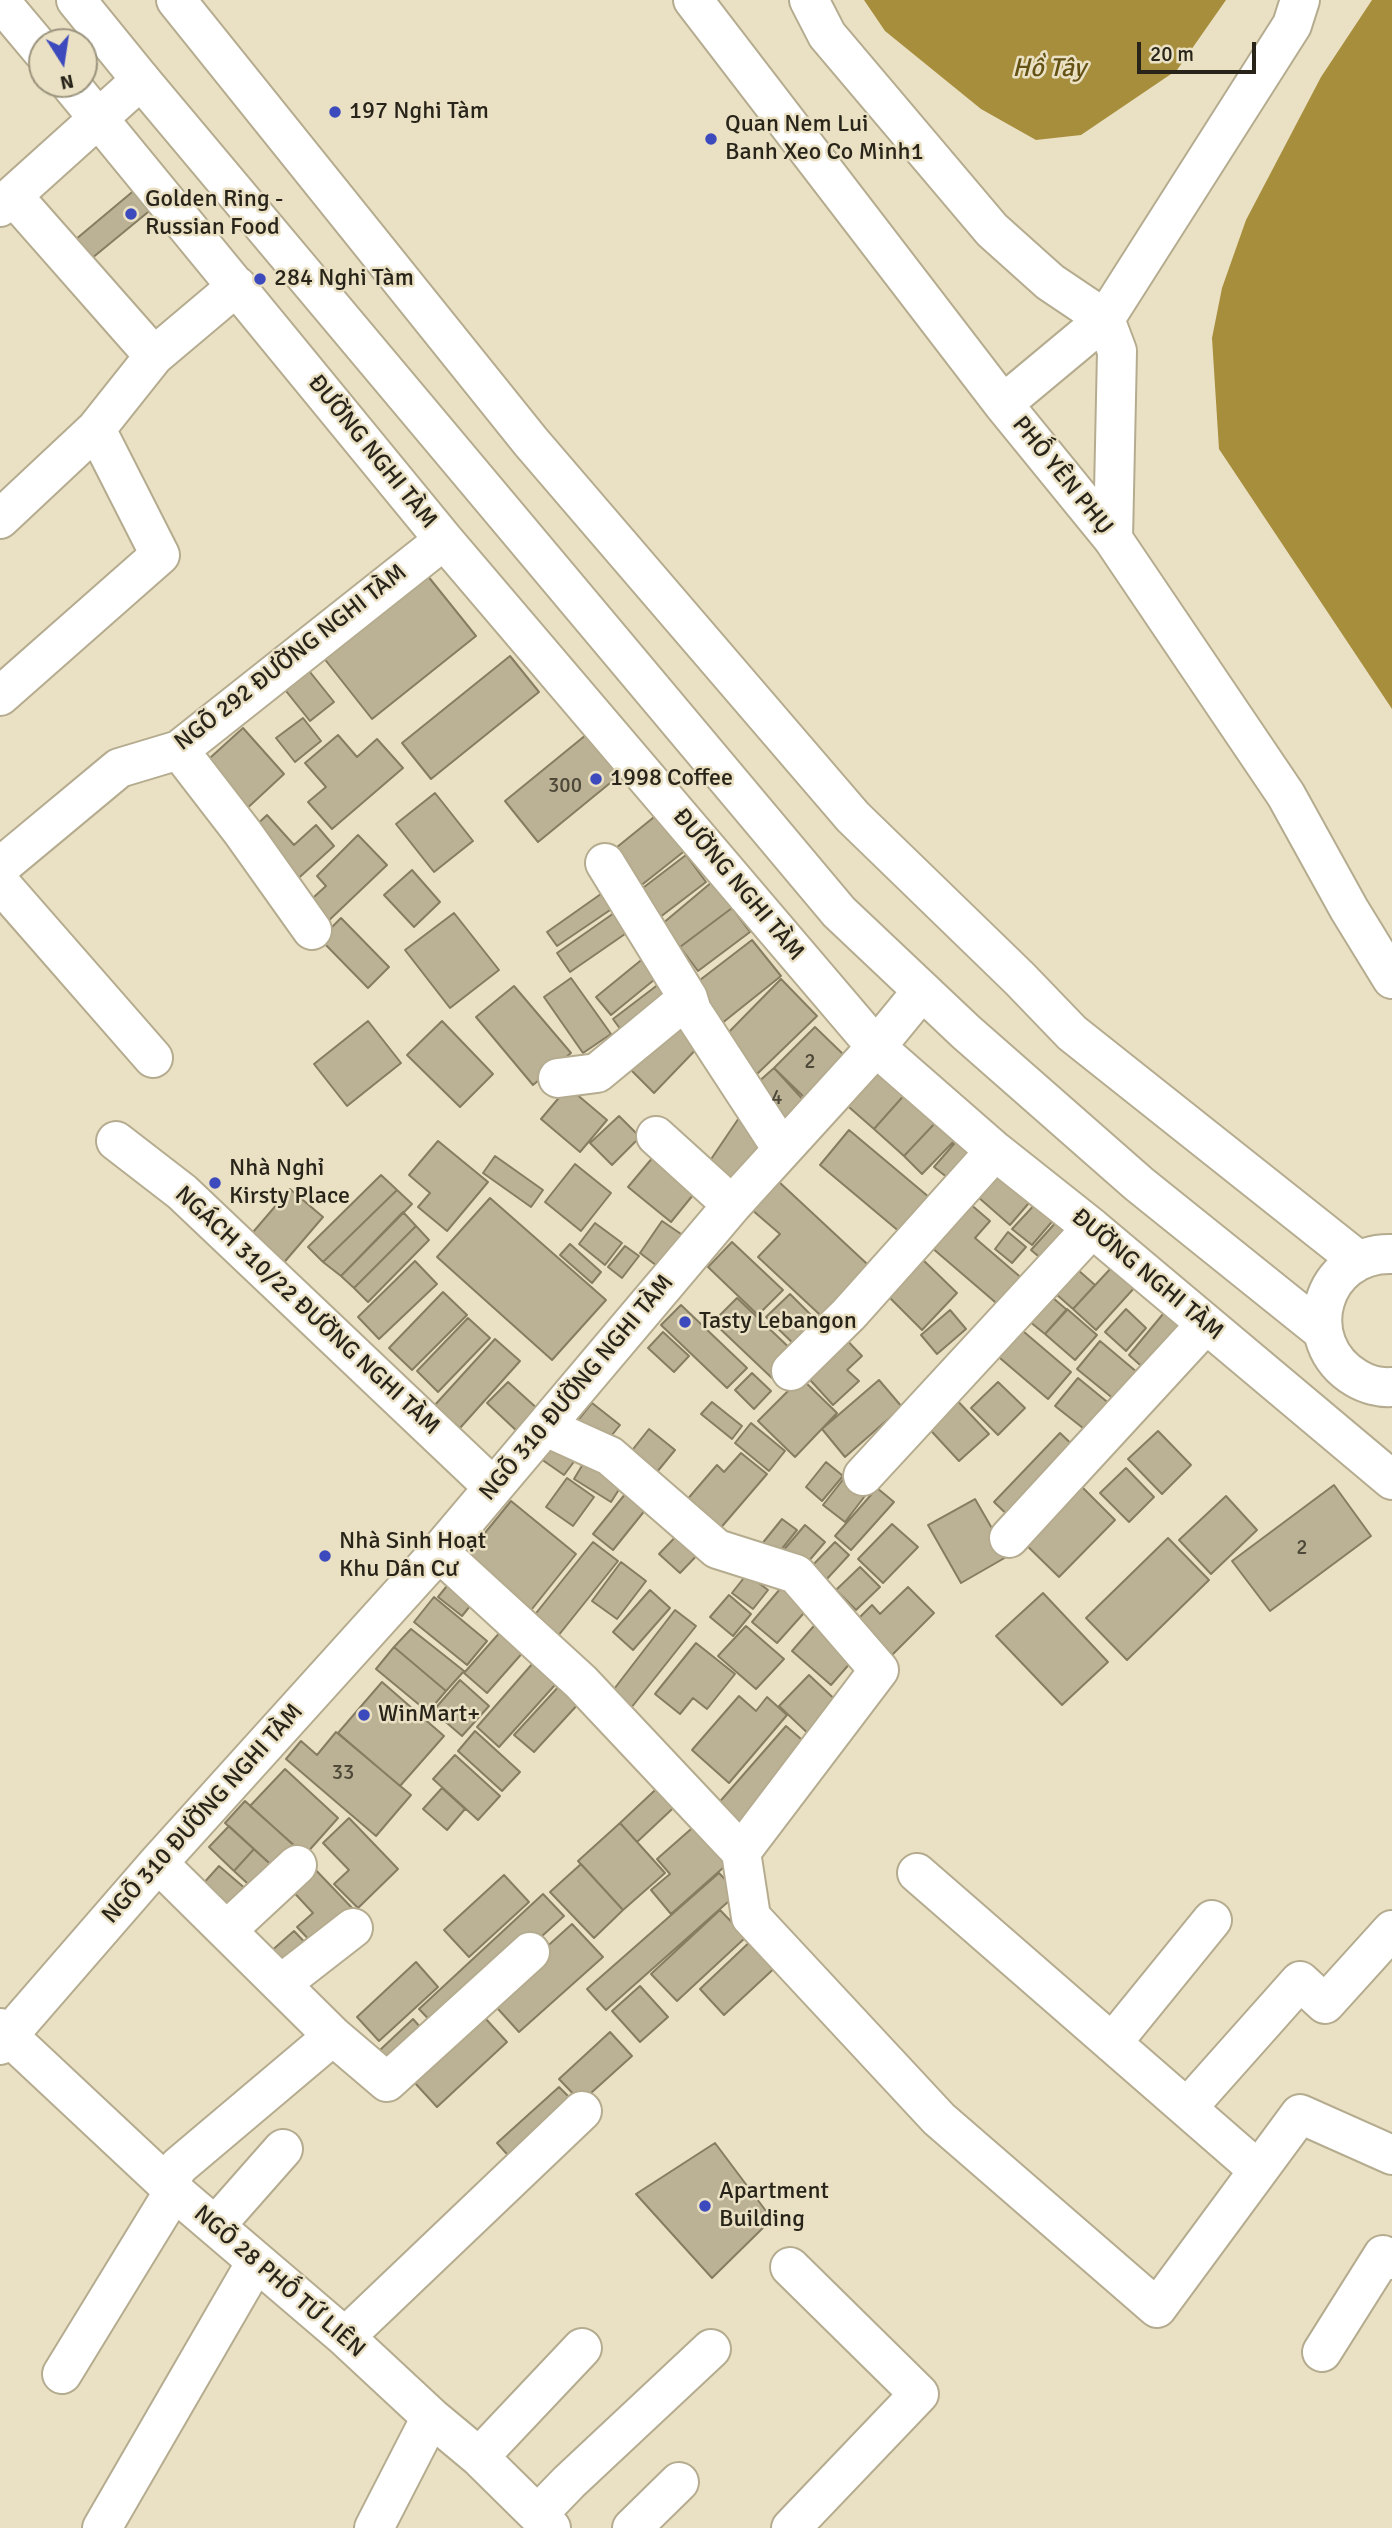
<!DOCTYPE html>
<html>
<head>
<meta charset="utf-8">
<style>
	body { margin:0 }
	#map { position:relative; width:1392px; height:2528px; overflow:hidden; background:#eae0c3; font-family:Signika,sans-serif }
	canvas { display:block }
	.north { position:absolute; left:28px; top:28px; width:70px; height:70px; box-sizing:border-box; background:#eae0c3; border:2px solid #9c957f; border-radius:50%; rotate:168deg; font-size:19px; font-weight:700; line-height:28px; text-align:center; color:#282419 }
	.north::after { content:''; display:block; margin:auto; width:24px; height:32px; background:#3c4abe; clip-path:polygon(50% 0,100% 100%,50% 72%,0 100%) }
	.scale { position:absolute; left:1137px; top:42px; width:119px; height:32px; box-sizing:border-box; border:4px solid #282419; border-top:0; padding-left:9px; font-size:21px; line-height:24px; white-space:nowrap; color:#282419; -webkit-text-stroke:5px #eae0c3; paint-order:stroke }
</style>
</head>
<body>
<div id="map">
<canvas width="1392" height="2528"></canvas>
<div class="north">N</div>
<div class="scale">20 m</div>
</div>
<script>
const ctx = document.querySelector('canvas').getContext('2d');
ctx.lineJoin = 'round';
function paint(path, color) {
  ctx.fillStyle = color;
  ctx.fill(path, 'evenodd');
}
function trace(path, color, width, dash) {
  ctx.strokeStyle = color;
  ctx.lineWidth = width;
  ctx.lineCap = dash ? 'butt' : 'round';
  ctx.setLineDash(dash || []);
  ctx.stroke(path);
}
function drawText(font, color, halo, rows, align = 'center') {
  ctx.font = font + ' Signika,sans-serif';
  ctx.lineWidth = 5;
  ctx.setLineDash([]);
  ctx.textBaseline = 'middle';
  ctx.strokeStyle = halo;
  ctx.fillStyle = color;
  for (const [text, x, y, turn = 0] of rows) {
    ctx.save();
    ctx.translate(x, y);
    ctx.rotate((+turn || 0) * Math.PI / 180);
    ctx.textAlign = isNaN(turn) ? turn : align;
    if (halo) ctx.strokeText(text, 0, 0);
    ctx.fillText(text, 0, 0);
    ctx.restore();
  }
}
paint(new Path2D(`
	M864,0H1226L1177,70L1081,135L1036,140L981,109L885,31Z
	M1372,0H1392V709L1219,449L1212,338L1222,288L1246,220L1321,77Z`), '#a78e3c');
const building = new Path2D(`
	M137,188L153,208L80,268L63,250Z
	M427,575L476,636L372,719L323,657Z
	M510,656L539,692L431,779L402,743Z
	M306,667L334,702L310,721L282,686Z
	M303,718L321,741L295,762L276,738Z
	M243,728L284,774L242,813L200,767Z
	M592,730L626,770L538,842L505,801Z
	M338,735L357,757L377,739L403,768L332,829L308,802L326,787L305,763Z
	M435,793L473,841L434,872L396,824Z
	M659,813L687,849L634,891L606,856Z
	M267,815L294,845L316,825L334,846L292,884L248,833Z
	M358,835L387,865L323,926L304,906L326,886L317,876Z
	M686,855L706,882L651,924L631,897Z
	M412,870L440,902L414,927L384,895Z
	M712,882L732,908L680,947L662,924Z
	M608,889L619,904L557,946L547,932Z
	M624,906L638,925L570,972L557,953Z
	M732,908L750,932L698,971L680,947Z
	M454,913L499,970L450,1008L405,950Z
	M341,918L389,967L368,988L320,939Z
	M752,940L781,976L716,1028L687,990Z
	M645,957L660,975L611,1015L596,997Z
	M668,977L682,995L626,1037L613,1019Z
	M571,978L611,1034L583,1053L544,997Z
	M781,979L817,1016L756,1075L723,1038Z
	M514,986L571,1053L533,1085L476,1017Z
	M679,1014L706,1039L654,1093L628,1067Z
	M368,1021L401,1063L347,1106L314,1064Z
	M442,1021L493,1074L460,1107L407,1055Z
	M815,1027L846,1057L805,1098L774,1068Z
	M874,1065L907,1092L874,1129L842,1101Z
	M774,1068L807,1104L779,1128L747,1092Z
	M568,1087L607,1120L580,1152L541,1119Z
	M907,1092L937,1121L904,1156L874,1129Z
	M745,1109L765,1140L721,1191L701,1174Z
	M619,1116L640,1137L612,1165L590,1143Z
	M937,1121L956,1139L922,1174L904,1156Z
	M849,1130L936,1203L907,1238L820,1165Z
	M960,1137L978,1153L953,1182L934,1167Z
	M438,1141L488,1182L447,1231L418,1207L430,1193L409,1175Z
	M659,1150L702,1184L671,1222L628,1187Z
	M495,1156L543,1190L531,1207L483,1173Z
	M575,1164L611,1193L581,1231L545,1202Z
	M1002,1170L1034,1197L1010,1225L978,1197Z
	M381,1175L397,1190L323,1262L308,1247Z
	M778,1181L880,1276L833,1327L758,1257L780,1234L751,1209Z
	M290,1189L323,1217L281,1266L248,1238Z
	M397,1190L412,1204L341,1276L323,1262Z
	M962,1197L990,1221L975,1238L1032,1287L1009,1314L924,1241Z
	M490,1198L606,1300L552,1360L437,1257Z
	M1038,1201L1056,1217L1032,1245L1012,1229Z
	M403,1212L416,1226L354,1288L341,1276Z
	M1058,1220L1076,1237L1050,1266L1031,1250Z
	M662,1221L684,1236L661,1269L640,1253Z
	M595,1223L622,1243L605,1265L579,1244Z
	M416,1226L429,1240L368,1302L354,1288Z
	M1008,1232L1026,1247L1012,1263L995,1249Z
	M732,1242L783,1290L758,1315L708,1267Z
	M570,1244L601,1272L592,1283L560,1255Z
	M625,1246L639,1256L622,1278L608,1267Z
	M920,1257L957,1293L922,1330L885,1293Z
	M415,1261L437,1284L379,1339L358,1317Z
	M1112,1267L1135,1287L1096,1330L1073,1309Z
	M1078,1270L1095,1285L1073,1309L1056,1294Z
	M443,1292L467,1315L412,1370L389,1348Z
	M1046,1292L1067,1310L1045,1334L1024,1317Z
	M790,1294L823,1327L800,1350L766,1317Z
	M737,1298L797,1355L773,1379L713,1322Z
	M681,1305L747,1368L727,1388L661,1325Z
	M1168,1308L1189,1324L1149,1373L1129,1355Z
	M1067,1309L1097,1335L1075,1360L1045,1334Z
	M1126,1309L1146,1328L1126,1351L1105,1332Z
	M950,1310L966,1329L937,1354L921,1335Z
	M468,1318L490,1338L438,1392L417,1371Z
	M1017,1326L1071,1372L1048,1399L994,1353Z
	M663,1332L689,1356L674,1372L648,1348Z
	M840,1333L862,1356L847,1370L859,1381L833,1405L801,1370Z
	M495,1339L520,1361L460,1428L434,1406Z
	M1100,1341L1138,1373L1115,1400L1077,1369Z
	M752,1373L771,1391L754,1409L735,1390Z
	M801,1378L837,1413L795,1457L758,1421Z
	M1078,1378L1111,1405L1088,1432L1055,1406Z
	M879,1380L902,1407L845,1457L822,1429Z
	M508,1382L540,1411L519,1433L487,1403Z
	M998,1382L1025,1408L998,1435L971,1408Z
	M951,1394L989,1434L959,1461L922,1421Z
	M712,1402L742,1426L732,1439L701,1414Z
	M592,1403L620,1425L600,1450L572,1428Z
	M751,1423L785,1451L769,1471L735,1443Z
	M649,1429L675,1450L652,1478L626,1458Z
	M1158,1431L1191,1465L1162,1494L1128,1459Z
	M1060,1433L1080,1452L1014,1521L994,1502Z
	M559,1434L582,1451L564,1475L541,1459Z
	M741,1453L767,1474L712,1538L679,1509L717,1465L724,1472Z
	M589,1454L627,1477L611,1502L574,1479Z
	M826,1462L843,1476L822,1501L806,1487Z
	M1126,1468L1154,1497L1129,1522L1100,1493Z
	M849,1472L871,1488L845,1522L823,1505Z
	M567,1478L594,1497L573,1526L546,1507Z
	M1074,1479L1115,1520L1059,1577L1017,1536Z
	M1334,1485L1371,1536L1270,1611L1232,1561Z
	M630,1488L650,1504L613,1550L593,1534Z
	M877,1488L894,1502L851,1550L835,1536Z
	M1226,1496L1257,1530L1211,1574L1179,1540Z
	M975,1499L1008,1556L961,1583L928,1525Z
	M511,1501L576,1554L524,1619L458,1566Z
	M782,1519L797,1530L772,1561L757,1550Z
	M892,1524L918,1547L883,1583L858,1559Z
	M805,1525L825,1542L802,1569L782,1552Z
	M684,1528L704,1548L680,1573L659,1554Z
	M1168,1538L1209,1580L1127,1660L1086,1618Z
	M593,1542L618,1561L558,1636L533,1617Z
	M835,1542L849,1555L825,1581L810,1568Z
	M621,1562L646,1581L617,1619L592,1601Z
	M860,1567L880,1587L856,1610L836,1590Z
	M747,1574L768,1590L753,1609L732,1593Z
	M455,1576L479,1595L462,1616L438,1597Z
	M786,1582L812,1604L777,1643L752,1622Z
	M908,1587L934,1613L882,1665L847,1630L872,1605L880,1614Z
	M650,1590L670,1608L633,1650L613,1632Z
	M1043,1593L1108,1662L1062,1705L996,1636Z
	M729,1595L751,1614L733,1636L710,1617Z
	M434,1597L487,1641L467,1665L414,1622Z
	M675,1610L696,1626L631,1708L611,1693Z
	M820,1619L859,1653L831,1685L792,1651Z
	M746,1626L784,1659L756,1689L718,1656Z
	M411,1629L464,1671L446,1691L394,1647Z
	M502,1630L525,1650L487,1693L464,1673Z
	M696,1643L735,1674L707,1709L693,1698L680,1714L655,1694Z
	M394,1647L446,1691L428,1712L376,1669Z
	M540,1655L563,1676L499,1747L477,1727Z
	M809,1675L844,1708L814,1739L779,1706Z
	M460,1680L489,1706L462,1736L433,1711Z
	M382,1682L444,1736L400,1786L338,1733Z
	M561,1684L580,1702L534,1752L514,1735Z
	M739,1696L756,1711L767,1697L787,1715L729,1783L692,1750Z
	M786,1726L808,1745L731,1833L709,1814Z
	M475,1731L520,1772L502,1791L458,1751Z
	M336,1732L411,1795L376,1836L286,1759L301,1741L317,1755Z
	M455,1755L500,1796L478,1820L433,1779Z
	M285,1769L338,1818L305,1855L250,1806Z
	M668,1778L685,1797L637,1842L620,1823Z
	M442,1788L465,1809L447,1830L423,1809Z
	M245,1801L300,1851L279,1872L225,1823Z
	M349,1818L398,1869L358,1908L334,1884L349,1870L323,1843Z
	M699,1822L733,1859L671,1914L651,1890L670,1874L657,1859Z
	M620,1823L665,1873L623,1910L578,1861Z
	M229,1826L254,1849L234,1871L209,1847Z
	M254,1849L279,1872L259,1894L234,1871Z
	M310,1864L354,1910L315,1946L297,1927L313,1913L287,1885Z
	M581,1864L623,1910L594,1938L550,1892Z
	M219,1866L254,1896L237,1915L202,1885Z
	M719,1873L738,1893L606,2010L587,1989Z
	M504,1875L529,1902L469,1957L444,1930Z
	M543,1894L564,1916L439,2030L419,2009Z
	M720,1910L746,1937L677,2001L651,1974Z
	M572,1924L603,1957L519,2032L489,1999Z
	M294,1931L313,1951L288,1975L269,1953Z
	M755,1937L780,1963L724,2015L700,1989Z
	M416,1962L438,1987L379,2041L357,2017Z
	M640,1986L668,2017L640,2042L612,2011Z
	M474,2006L507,2042L437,2107L403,2070Z
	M413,2019L429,2037L396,2068L380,2050Z
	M610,2032L632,2056L581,2102L559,2079Z
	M559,2087L578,2106L515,2163L497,2143Z
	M715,2143L772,2219L712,2278L636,2194Z`);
paint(building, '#bbb296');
trace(building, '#857c62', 2);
const minor = new Path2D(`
	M693,0L1003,404L1113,539L1286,795L1349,909L1392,979
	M809,0L827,35L992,230L1050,282L1105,319
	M0,1L42,51
	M70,84L444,540L876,1047L995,1151L1092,1228L1392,1480
	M13,196L154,356
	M0,207L141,80
	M1105,319L1117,351L1113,539
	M1003,404L1105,319L1292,25L1300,0
	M0,519L96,429L154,356L237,286
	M0,696L160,555L96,429
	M179,750L243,833L312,930
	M605,863L688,998L692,1011L782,1149
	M0,867L119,768L179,750L444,540
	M0,883L153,1058
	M558,1078L597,1073L688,998
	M656,1136L732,1205
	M116,1141L182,1192L493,1487
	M791,1371L849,1314L995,1151
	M546,1427L610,1456L717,1549L796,1574L879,1670L741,1852
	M863,1476L1092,1228
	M1009,1538L1206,1324
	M439,1552L581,1682L741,1852L751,1917L939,2119L1157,2308L1300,2114L1392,2155
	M158,1863L333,2036L387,2082L530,1952
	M917,1873L1258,2170
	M227,1930L297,1865
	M281,1984L353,1928
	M0,2028L174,2191L345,2337L431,2417L479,2457L551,2528
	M1112,2043L1212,1920
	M0,2045L158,1863L439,1552L732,1205L876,1047L922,991
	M1187,2108L1300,1981L1325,2004L1392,1930
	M167,2184L179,2166L333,2036
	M216,2225L283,2149
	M790,2267L919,2394L791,2528
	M345,2337L582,2111
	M1322,2352L1383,2255L1392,2260
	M62,2374L174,2191
	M479,2457L582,2348
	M538,2514L569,2482L711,2349
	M102,2528L256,2262
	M374,2528L431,2417
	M632,2528L679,2482`);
const major = new Path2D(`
	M76,0L141,80L839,912L966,1032L1139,1184L1322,1331
	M176,0L531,442L853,817L1020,979L1072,1033L1359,1261
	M1392,1254C1321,1252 1296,1342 1356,1378C1366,1384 1380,1388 1392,1387`);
trace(minor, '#b5ac90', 42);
trace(major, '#b5ac90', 42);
trace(minor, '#fff', 38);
trace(major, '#fff', 38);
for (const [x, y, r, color] of [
	[335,112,7,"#3c4abe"],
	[711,139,7,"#3c4abe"],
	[131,214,7,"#3c4abe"],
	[260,279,7,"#3c4abe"],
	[596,779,7,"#3c4abe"],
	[215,1183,7,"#3c4abe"],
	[685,1322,7,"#3c4abe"],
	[325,1556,7,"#3c4abe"],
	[364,1715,7,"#3c4abe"],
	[705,2206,7,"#3c4abe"]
]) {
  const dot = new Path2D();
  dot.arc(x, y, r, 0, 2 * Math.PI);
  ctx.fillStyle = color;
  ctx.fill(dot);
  trace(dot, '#eae0c3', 2.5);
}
drawText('21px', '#4d4838', null, [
	["300",565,786],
	["2",810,1062],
	["4",777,1098],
	["2",1302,1548],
	["33",343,1773]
]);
drawText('24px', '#282419', '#eae0c3', [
	["197 Nghi Tàm",349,112],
	["Quan Nem Lui",725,125],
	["Banh Xeo Co Minh1",725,153],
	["Golden Ring -",145,200],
	["Russian Food",145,228],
	["284 Nghi Tàm",274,279],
	["1998 Coffee",610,779],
	["Nhà Nghỉ",229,1169],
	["Kirsty Place",229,1197],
	["Tasty Lebangon",699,1322],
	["Nhà Sinh Hoạt",339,1542],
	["Khu Dân Cư",339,1570],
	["WinMart+",378,1715],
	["Apartment",719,2192],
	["Building",719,2220]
], 'left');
drawText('24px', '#282419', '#eae0c3', [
	["ĐƯỜNG NGHI TÀM",372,452,51],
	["PHỐ YÊN PHỤ",1062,476,51],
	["NGÕ 292 ĐƯỜNG NGHI TÀM",291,658,-38],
	["ĐƯỜNG NGHI TÀM",738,885,50],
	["ĐƯỜNG NGHI TÀM",1147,1275,40],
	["NGÁCH 310/22 ĐƯỜNG NGHI TÀM",307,1311,43],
	["NGÕ 310 ĐƯỜNG NGHI TÀM",577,1388,-50],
	["NGÕ 310 ĐƯỜNG NGHI TÀM",203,1814,-48],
	["NGÕ 28 PHỐ TỨ LIÊN",279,2282,41]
]);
drawText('italic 26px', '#645214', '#eae0c3', [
	["Hồ Tây",1049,69]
]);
</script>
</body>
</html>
